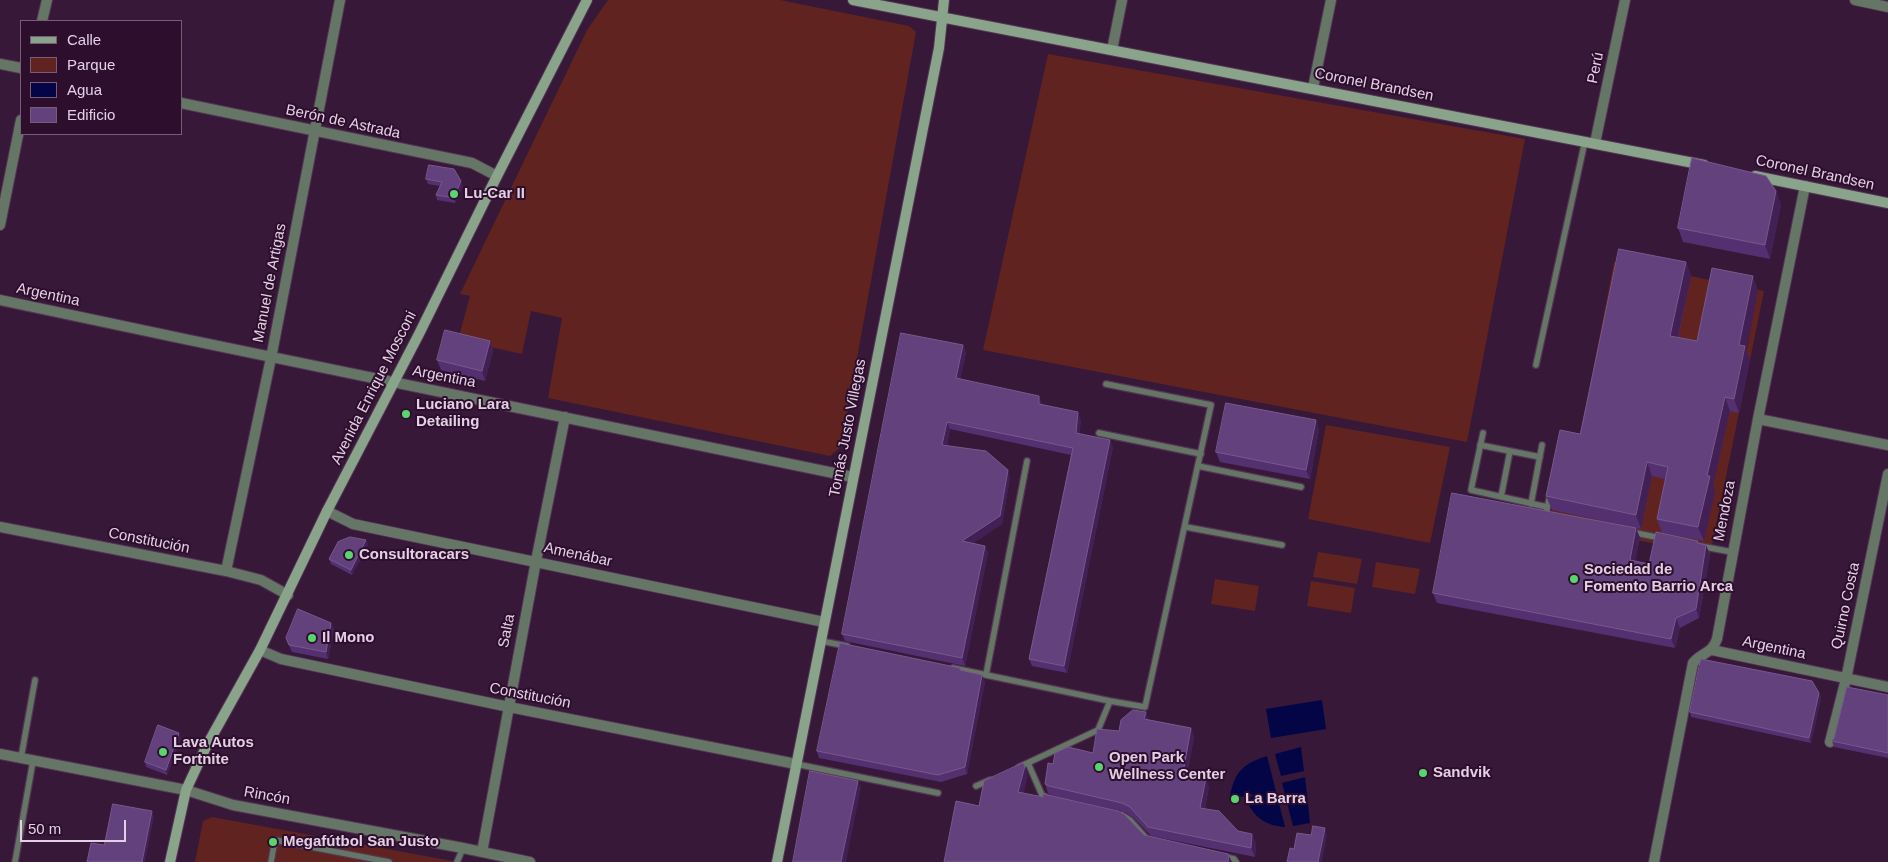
<!DOCTYPE html>
<html>
<head>
<meta charset="utf-8">
<style>
	body { margin:0 }
	#map { position:relative; width:1888px; height:862px; overflow:hidden; background:#371838; font-family:Helvetica,sans-serif }
	canvas { display:block }
	.legend { position:absolute; left:20px; top:20px; width:162px; height:115px; box-sizing:border-box; background:#2d0e2d; border:1px solid #765c76; margin:0; padding:6px 9px; list-style:none; font-size:15px; color:#e4d0e4 }
	.legend li { display:flex; align-items:center; gap:10px; height:25px }
	.legend b { width:25px; border:1px solid #765c76 }
	.scale { position:absolute; left:20px; top:820px; width:106px; height:22px; box-sizing:border-box; border:2px solid #e4d0e4; border-top:0; padding-left:6px; font-size:15px; line-height:18px; white-space:nowrap; color:#e4d0e4; -webkit-text-stroke:4px #2d0e2d; paint-order:stroke }
</style>
</head>
<body>
<div id="map">
<canvas width="1888" height="862"></canvas>
<ul class="legend">
<li><b style="height:6px;background:#89a48a"></b>Calle</li>
<li><b style="height:14px;background:#60231f"></b>Parque</li>
<li><b style="height:14px;background:#030547"></b>Agua</li>
<li><b style="height:14px;background:#63417d"></b>Edificio</li>
</ul>
<div class="scale">50 m</div>
</div>
<script>
const ctx = document.querySelector('canvas').getContext('2d');
ctx.lineJoin = 'round';
function paint(path, color) {
  ctx.fillStyle = color;
  ctx.fill(path, 'evenodd');
}
function trace(path, color, width, dash) {
  ctx.strokeStyle = color;
  ctx.lineWidth = width;
  ctx.lineCap = dash ? 'butt' : 'round';
  ctx.setLineDash(dash || []);
  ctx.stroke(path);
}
function drawText(font, color, halo, rows, align = 'center') {
  ctx.font = font + ' Helvetica,sans-serif';
  ctx.lineWidth = 4;
  ctx.setLineDash([]);
  ctx.textBaseline = 'middle';
  ctx.strokeStyle = halo;
  ctx.fillStyle = color;
  for (const [text, x, y, turn = 0] of rows) {
    ctx.save();
    ctx.translate(x, y);
    ctx.rotate((+turn || 0) * Math.PI / 180);
    ctx.textAlign = isNaN(turn) ? turn : align;
    if (halo) ctx.strokeText(text, 0, 0);
    ctx.fillText(text, 0, 0);
    ctx.restore();
  }
}
paint(new Path2D(`
	M608,0H780L909,26L916,32L841,447L830,456L548,398L562,318L531,311L522,354L458,340L470,296L460,294L587,30Z
	M1048,54L1525,139L1467,442L983,350Z
	M1614,262L1624,264L1680,321L1691,276L1718,282L1746,353L1758,290L1764,291L1750,360L1724,355L1739,413L1710,555L1549,522L1552,508L1578,447ZM1728,418L1712,490L1715,491L1704,540L1687,536Z
	M1326,425L1450,447L1430,543L1308,519Z
	M1318,552L1362,559L1357,584L1313,577Z
	M1376,562L1420,569L1415,594L1372,587Z
	M1215,579L1259,586L1255,611L1211,604Z
	M1311,581L1355,588L1351,613L1307,606Z
	M212,817L458,862H195L203,821Z`), '#60231f');
paint(new Path2D(`
	M1322,700L1326,729L1271,738L1266,709Z
	M1301,747L1304,771L1281,776L1275,754Z
	M1267,756L1285,827C1267,826 1254,818 1247,801L1253,795L1249,793C1243,800 1238,795 1230,796C1235,771 1243,764 1267,756Z
	M1305,777L1310,823L1293,826L1282,783Z`), '#030547');
const lane = new Path2D(`
	M1536,365L1585,141
	M1099,433L1201,454
	M1483,433L1471,490L1547,507
	M1480,445L1540,457
	M1198,466L1301,487
	M1501,497L1510,451
	M1531,504L1542,445
	M1549,515L1546,514L1550,495
	M1186,527L1282,545
	M1631,532L1661,538
	M1700,546L1732,552
	M821,641L847,646
	M953,668L1110,701
	M986,675L1027,461
	M21,758L35,680
	M1028,763L1042,795L1050,799
	M796,764L938,793
	M1019,767L1098,730L1110,701L1145,707L1211,405L1106,384
	M976,786L990,780
	M1122,815L1130,820L1146,838
	M1225,857L1234,859L1236,862
	M15,862L33,761
	M271,862L275,840L389,862
	M457,862L463,848`);
const street = new Path2D(`
	M1855,0L1888,7
	M42,21L47,0
	M1112,50L1122,0
	M0,64L21,68
	M1313,88L1331,0
	M181,103L472,163L497,176
	M1595,143L1625,0
	M0,225L21,120
	M0,300C284,361 569,418 853,477
	M1758,419L1888,445
	M327,511L353,524L372,528L824,622
	M0,527L226,571L261,580L288,595
	M226,571L271,358L340,0
	M260,650L281,659L509,707L796,764
	M1712,650L1888,687
	M1830,742L1846,679L1888,474
	M0,754L186,790L233,805L463,848L530,862
	M482,852L536,561L565,417
	M1654,862L1693,663C1702,652 1712,654 1717,639L1758,419L1805,186`);
const secondary = new Path2D(`
	M853,0L1704,165
	M1755,176L1888,203
	M170,862L186,790L206,747L260,650L327,511L419,334L497,176L587,0
	M777,862L939,48L944,0`);
trace(lane, '#533554', 8);
trace(street, '#533554', 12);
trace(secondary, '#533554', 12);
trace(lane, '#657666', 5.5);
trace(street, '#657666', 10);
trace(secondary, '#89a48a', 10);
paint(new Path2D(`
	M426,179L463,186L455,203L437,200L436,195L440,186L428,184Z
	M1776,191L1781,205L1770,259L1683,242L1678,228Z
	M1686,262L1691,276L1678,338L1697,341L1758,290L1746,349L1750,360L1739,413L1730,411L1713,485L1715,490L1704,541L1662,533L1657,519L1665,479L1652,476L1641,529L1552,510L1546,496L1580,434Z
	M490,341L493,351L485,381L441,370L437,360Z
	M963,345L966,353L960,379L1042,403V404L1081,420L1079,434L1113,447L1067,673L1032,666L1029,659L1071,455L950,429L947,445L1010,477L1002,524L973,543L985,546L988,553L965,666L845,641L842,634Z
	M1316,420L1319,430L1310,479L1220,462L1216,452Z
	M1636,528L1640,538L1635,561L1649,564L1699,543L1706,545L1710,555L1699,618L1680,628L1675,648L1437,603L1433,593Z
	M366,540L368,545L352,575L331,564L329,559Z
	M331,623L334,630L328,659L292,652L286,638Z
	M961,670L985,682L967,774L941,782L819,758L817,751Z
	M1819,693L1821,698L1811,743L1691,717L1690,712Z
	M1888,695V758L1834,747L1832,741Z
	M1149,720L1191,728L1194,737L1187,774L1209,787L1205,809L1256,843L1255,857L1151,836L1133,817L1125,812L1053,796L1048,793L1045,784L1053,764L1093,753L1119,731Z
	M181,738L167,775L146,767L145,762Z`), '#543071');
paint(new Path2D(`
	M461,181L463,186L455,203L454,198Z
	M1776,191L1781,205L1770,259L1765,245Z
	M1686,262L1691,276L1675,350L1670,336Z
	M1753,276L1758,290L1746,349L1750,360L1739,413L1734,399L1739,345Z
	M490,341L493,351L485,381L482,371Z
	M963,345L966,353L959,386L956,378Z
	M1039,396L1042,403V411L1039,404Z
	M1725,397L1730,411L1713,485L1715,490L1704,541L1698,527L1707,476Z
	M1078,412L1081,420L1079,441L1076,433Z
	M1316,420L1319,430L1310,479L1306,470Z
	M947,422L950,429L945,452L942,445Z
	M1110,440L1113,447L1067,673L1064,666Z
	M1647,462L1652,476L1641,529L1636,515Z
	M1008,470L1010,477L1002,524L965,549L962,541Z
	M1636,528L1640,538L1633,570L1630,560Z
	M366,540L368,545L352,575L351,570Z
	M1706,545L1710,555L1699,618L1696,609Z
	M985,546L988,553L965,666L962,658Z
	M1676,618L1680,628L1675,648L1671,639Z
	M331,623L334,630L328,659L326,652Z
	M982,675L985,682L967,774L965,767Z
	M1819,693L1821,698L1811,743L1809,738Z
	M1146,712L1149,721L1144,719Z
	M1191,728L1194,737L1186,783L1183,773Z
	M179,733L181,738L167,775L166,770Z
	M1025,766L1028,775L1022,801L1018,792Z
	M1206,778L1209,787L1203,818L1200,808Z
	M858,781L861,788L846,862H841Z
	M152,811L154,817L145,862H142Z
	M1325,828L1327,835L1322,862H1318Z
	M1252,834L1256,843L1255,857L1251,848Z
	M1229,856L1232,862H1228Z`), '#421f55');
const building = new Path2D(`
	M1692,158L1766,176L1776,191L1765,245L1678,228Z
	M429,165L454,169L461,181L454,198L436,195L442,182L426,179Z
	M1619,249L1686,262L1670,336L1697,341L1712,268L1753,276L1739,345L1745,346L1734,399L1725,397L1707,476H1710L1698,527L1657,519L1668,467L1647,462L1636,515L1546,496L1560,430L1580,434Z
	M445,330L490,341L482,371L437,360Z
	M901,333L963,345L956,378L1039,396V404L1078,412L1076,433L1110,440L1064,666L1029,659L1073,448L947,422L942,445L986,451L1008,470L1000,516L962,541L985,546L962,658L842,634Z
	M1226,403L1316,420L1306,470L1216,452Z
	M1452,493L1636,528L1630,560L1649,564L1656,532L1698,541L1697,543L1706,545L1696,609L1676,618L1671,639L1433,593Z
	M350,537L366,540L351,570L329,559L338,542Z
	M298,609L331,623L326,652L289,645L286,638Z
	M840,643L960,668V670L982,675L965,767L938,775L817,751Z
	M1701,659L1812,681L1819,693L1809,738L1690,712Z
	M1847,687L1888,695V753L1832,741L1834,738Z
	M1133,710L1146,712L1144,719L1191,728L1183,773L1206,778L1200,808L1219,811L1238,831L1252,834L1251,848L1148,827L1130,807L1122,803L1049,786L1045,784L1048,763L1053,764L1055,753L1068,747L1093,753L1097,729L1119,731L1121,720Z
	M158,725L179,733L166,770L145,762Z
	M1023,763L1025,766L1018,792L1043,797V794L1118,811L1124,814L1144,835L1228,854L1229,856L1228,862H944L956,801L979,806L984,781Z
	M810,771L858,781L841,862H793Z
	M113,804L152,811L142,862H87L91,843L104,845Z
	M1313,826L1325,828L1318,862H1287L1290,848L1294,849L1297,833L1311,835Z`);
paint(building, '#63417d');
trace(building, '#78588d', 1);
for (const [x, y, r, color] of [
	[454,194,5,"#5ad56e"],
	[406,414,5,"#5ad56e"],
	[349,555,5,"#5ad56e"],
	[1574,579,5,"#5ad56e"],
	[312,638,5,"#5ad56e"],
	[163,752,5,"#5ad56e"],
	[1099,767,5,"#5ad56e"],
	[1423,773,5,"#5ad56e"],
	[1235,799,5,"#5ad56e"],
	[273,842,5,"#5ad56e"]
]) {
  const dot = new Path2D();
  dot.arc(x, y, r, 0, 2 * Math.PI);
  ctx.fillStyle = color;
  ctx.fill(dot);
  trace(dot, '#2d0e2d', 2);
}
drawText('15px', '#e4d0e4', '#2d0e2d', [
	["Perú",1596,68,-78],
	["Coronel Brandsen",1374,85,11],
	["Berón de Astrada",343,122,12],
	["Coronel Brandsen",1815,173,12],
	["Manuel de Artigas",270,283,-79],
	["Argentina",48,295,12],
	["Argentina",444,377,11],
	["Avenida Enrique Mosconi",374,388,-63],
	["Tomás Justo Villegas",848,428,-79],
	["Mendoza",1725,511,-79],
	["Constitución",149,541,11],
	["Amenábar",578,555,12],
	["Quirno Costa",1846,606,-78],
	["Salta",507,631,-79],
	["Argentina",1774,648,12],
	["Constitución",530,696,11],
	["Rincón",267,796,10]
]);
drawText('bold 15px', '#e4d0e4', '#2d0e2d', [
	["Lu-Car II",464,194],
	["Luciano Lara",416,405],
	["Detailing",416,422],
	["Consultoracars",359,555],
	["Sociedad de",1584,570],
	["Fomento Barrio Arca",1584,587],
	["Il Mono",322,638],
	["Lava Autos",173,743],
	["Fortnite",173,760],
	["Open Park",1109,758],
	["Wellness Center",1109,775],
	["Sandvik",1433,773],
	["La Barra",1245,799],
	["Megafútbol San Justo",283,842]
], 'left');
</script>
</body>
</html>
